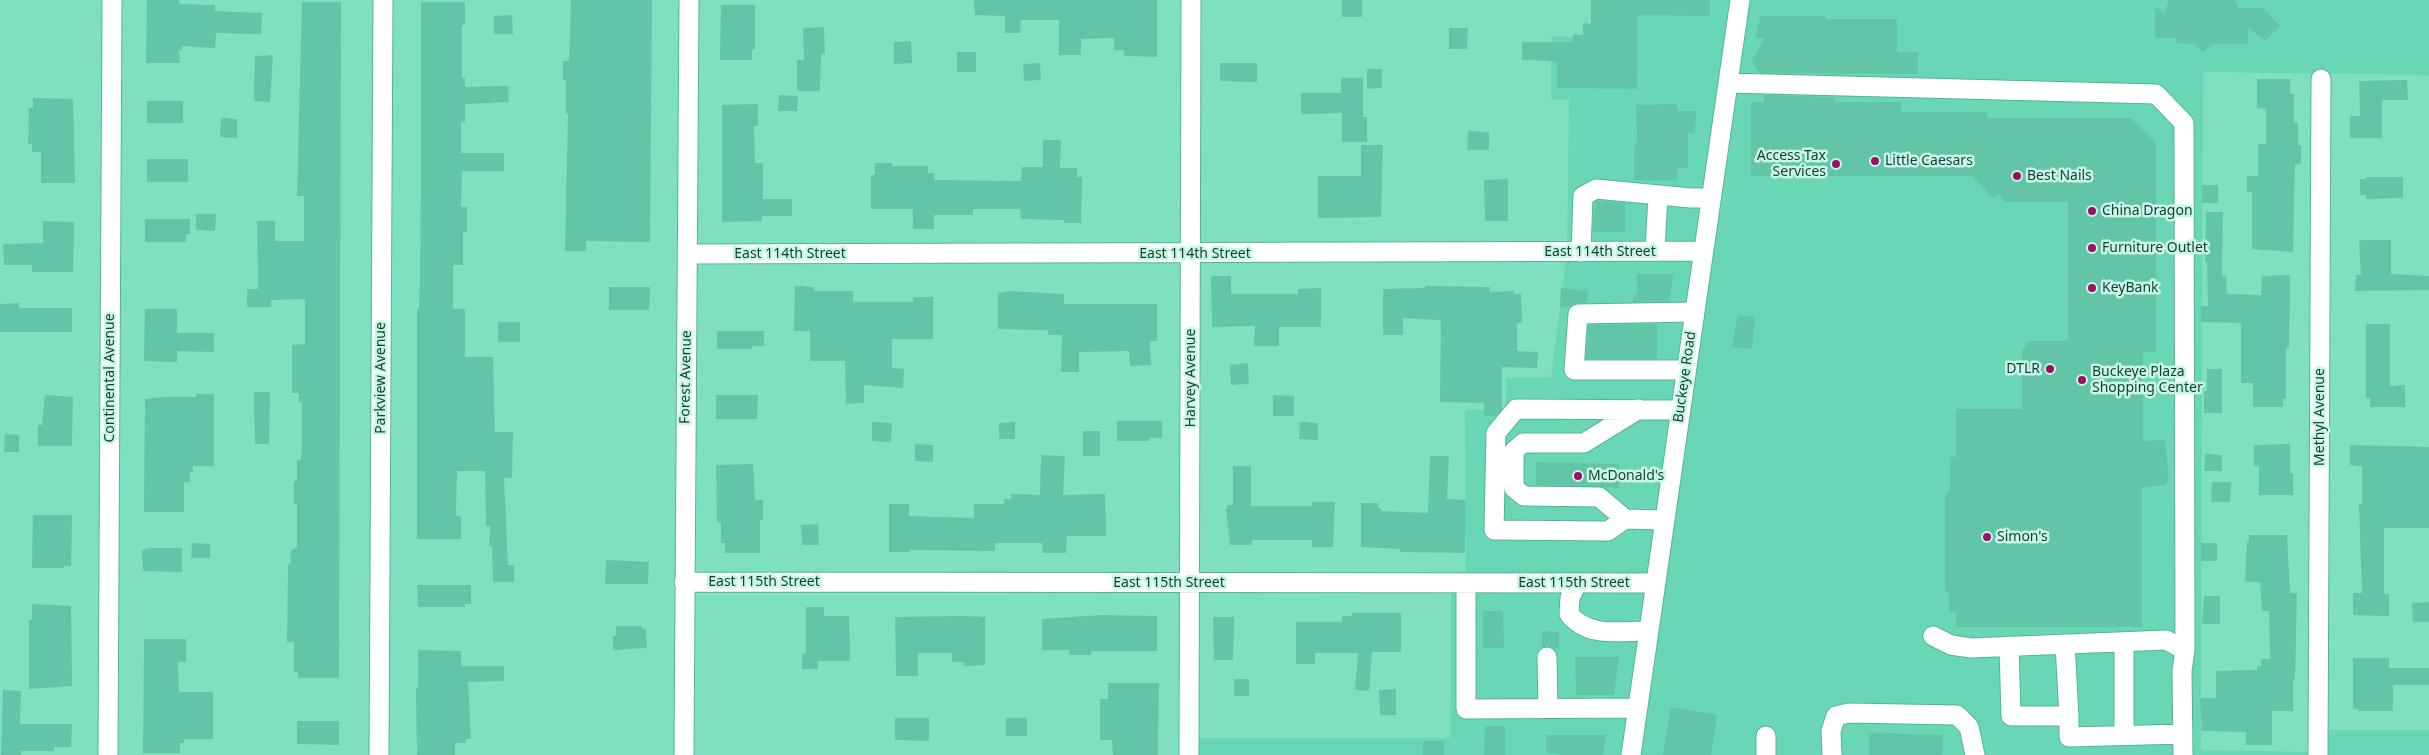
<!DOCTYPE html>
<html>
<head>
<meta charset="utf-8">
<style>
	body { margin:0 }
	canvas { display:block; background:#7ee0c1 }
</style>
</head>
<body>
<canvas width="2429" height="755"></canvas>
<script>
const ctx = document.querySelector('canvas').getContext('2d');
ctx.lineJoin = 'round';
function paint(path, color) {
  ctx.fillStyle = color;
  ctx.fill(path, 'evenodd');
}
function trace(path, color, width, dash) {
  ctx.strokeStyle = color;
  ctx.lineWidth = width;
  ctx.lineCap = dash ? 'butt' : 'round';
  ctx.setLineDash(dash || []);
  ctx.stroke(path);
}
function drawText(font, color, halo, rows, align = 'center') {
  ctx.font = font + ' "Noto Sans",sans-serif';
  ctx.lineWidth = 5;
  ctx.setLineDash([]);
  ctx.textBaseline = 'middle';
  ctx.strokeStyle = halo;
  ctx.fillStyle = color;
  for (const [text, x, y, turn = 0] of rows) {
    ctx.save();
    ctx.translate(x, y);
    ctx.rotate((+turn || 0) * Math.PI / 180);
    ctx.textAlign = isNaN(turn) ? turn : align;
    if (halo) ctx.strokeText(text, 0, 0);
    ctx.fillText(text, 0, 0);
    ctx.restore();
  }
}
paint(new Path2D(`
	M1611,0H2429V75L2203,72L2201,750L2318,752V730H2429V755H1189V738H1450L1451,583L1466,582L1465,410L1506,409V378L1551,377L1567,252L1569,99H1551V37H1611Z`), '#69d7b5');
paint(new Path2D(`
	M147,0H179V4L215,5V11L262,13L261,34L216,33L215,48L182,46V50H179L180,63H146Z
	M571,0H652L650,242L586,241V251H565L568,114H566V80H563V61H569Z
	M974,0H1157V57L1124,56V50H1114V38L1081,39V55H1059V20H1021L1020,33H1005V16L975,15Z
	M1342,0H1362V17H1342Z
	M1591,0H1710V16L1638,15L1637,89L1557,88V61L1522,60V42H1573V34L1583,35V23L1591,24Z
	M2169,0H2235L2239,8H2263L2280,26L2265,41L2248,27V44H2212L2203,52L2194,44L2176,43V38H2155V6L2164,14Z
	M302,2H341L339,678H298V672H294V642H287L288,564H290L291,550L297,548V504H294V481H297V460H301L302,447V402H299V393H292V345L305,344V299L271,300V307H247V289H258L257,221H275V241H304V196H297Z
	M421,2H465V25H462V78H465V87L508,86L509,102L465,104V122H461V153H504V171H462L461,207H467V232H463V265H453V309H465V357H493L495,432H513L512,478H504L508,565H514V582H493L492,546H489L490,526H486L485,471H457L456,516H461V539H417V309H419L420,276L421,173Z
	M721,5H755V49L752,50V60H720Z
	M512,15L513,34H494V16Z
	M1760,16H1826V19H1897V52H1918V74L1759,73L1752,61L1765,38H1756Z
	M824,27L825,54H821L820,91H797V60H804L803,28Z
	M1449,28H1468L1467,49H1449Z
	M911,41L912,63L894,64V42Z
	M957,52H976V72H957Z
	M273,55L270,102L254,101L255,56Z
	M1040,63L1041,80L1024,81L1023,64Z
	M1220,63H1257V82L1220,81Z
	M1367,69H1382V88L1367,89Z
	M1341,78H1363V117H1367V142H1342V113L1301,114V93H1341Z
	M2257,79H2290V94H2294V123H2298V145H2301V163L2295,165L2293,252L2252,249V192H2247V176H2258V144H2266V109L2257,108Z
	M2407,80L2408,100H2382V138H2350V116H2360L2359,81Z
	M779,95L798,96L797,111H778Z
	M1764,95L1835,97V102H1901V112H1987V118H2131L2156,143V352H2143V441L2165,440L2169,482H2166L2167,485L2142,487V627H1956V612H1949V594L1945,589V495L1950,490V457H1956V409H2022V350L2029,341H2068V202H2005L1998,194L1993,198L1972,176H1751V102H1764Z
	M33,98L73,99L75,183H41V152H32V144H28L29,108H33Z
	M147,101H183V123H147Z
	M758,104V126H754L755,163H763V199H792V216H762V221L722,222V105Z
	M1677,104L1678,111H1697L1694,133H1688V168H1678L1677,181L1634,180V145H1637L1636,105Z
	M221,118L237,119V138L220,137Z
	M1468,131L1489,132V150H1467Z
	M1043,140H1061L1060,168H1077V177H1082L1081,223H1064V220L1021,219L1020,209H973V215H934V229H913V209H871V175H875V163H892V166H928V173H934V180L1021,181L1022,167H1043Z
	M1361,145H1383L1381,217L1318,218V176H1361Z
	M147,159H188V182H147Z
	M2366,177H2403V198L2366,199V195H2360V179H2366Z
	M1508,179V221H1485L1484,180Z
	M2202,185H2218V203H2202Z
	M1598,201L1625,203V232H1593L1595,202Z
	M2206,212H2223L2222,276H2226L2227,294L2261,295L2262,276L2290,275L2289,348H2286V399H2283V407H2253V383H2241V323L2201,322V306H2208L2207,262H2205Z
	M196,214H216L215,231L196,230Z
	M145,219H190V234H186V242H145Z
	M43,221L74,222L73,272H32V265H4L3,244L43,243Z
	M2362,240H2391V274L2429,276V290L2355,291L2356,275H2361L2359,242Z
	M1637,274H1674L1669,301L1633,302V295H1637Z
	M1211,276H1231V294H1298V289L1321,288V327H1279V346H1254L1255,326L1212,327Z
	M795,286L814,287V291H853V302H913V297H933V339H892V368L904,369L903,388L864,385V403L846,404L845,361H810V331H794Z
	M1425,286L1490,287V292L1514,291V294H1521L1522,323H1517V351L1538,352L1537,368L1502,367V409L1495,416H1484V403L1440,402L1441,321L1439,320L1403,318V335H1383V289L1425,288Z
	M609,287H650L649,310H609Z
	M1561,288L1588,291L1587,303H1577L1570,307L1560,306Z
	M1010,291L1064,294V304H1157V341H1150L1151,365L1130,366L1129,351L1079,352V372H1061L1062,335H1048V330H1042L998,329V293Z
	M19,303V308H72V332H0V304Z
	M145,309H177V333H214V352L177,351V362L144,361Z
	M1738,315L1755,317L1752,349L1732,347Z
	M498,322H520V342H498Z
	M1657,324V359H1586L1588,325Z
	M2366,324H2390V386L2405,385V407H2370V398H2366Z
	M717,331H764V346H752V349H717Z
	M1248,363L1249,384L1231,385L1230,365Z
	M2207,369H2222V413H2204V391H2207Z
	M254,392H270L269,444H255Z
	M196,394H214V466H193V472H190V482H184V512H144L145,399L162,397H196Z
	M45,395L73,397L72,446H38V425H42Z
	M716,395H758L757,419H716Z
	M1273,395L1294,396V416H1273Z
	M1117,421H1162V438H1149V441H1117Z
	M872,422L892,423L891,442L872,441Z
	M1015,422V439H999V423Z
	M1300,422L1318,423V440L1299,439Z
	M1083,431H1100V456H1083Z
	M5,434L19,435V452H4Z
	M915,444L933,445V462L915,461Z
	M2290,444V473L2293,474V495H2259V466H2254V445Z
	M2350,445L2429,447V528H2384V594H2389V616L2353,615V593H2362L2359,504H2362V466L2350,465Z
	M2205,454L2222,455V471H2204Z
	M1041,455L1065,456L1063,495L1105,494L1106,536H1067L1066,553H1043L1042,543H995V551L909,550V552H889V504H909V516L974,518V504H1004V499H1011V494L1040,495Z
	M1430,456H1449L1447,499L1466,500L1465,553L1400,552V549L1361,547V503H1378V508H1381V511L1428,513Z
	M1536,462L1619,464V488L1536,485Z
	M753,464L755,500H763V520H760V553H725V543H721V522H717L716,465Z
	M1233,466H1251V506H1312V502H1335L1333,547H1312V540H1252L1251,545H1230L1226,509L1228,505H1233Z
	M2212,482H2231L2230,502H2211Z
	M33,515H72L71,566H64V568H32Z
	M818,524L819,545H802L801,525Z
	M2249,535H2287L2290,593H2297L2295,680H2293V711H2272V745H2246V732L2202,731L2200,698H2216V671L2257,670V666H2261V659H2270L2269,611H2262L2260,582H2245L2247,542H2249Z
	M192,543L210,544V558H191Z
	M2201,543H2217V561H2201Z
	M150,548H182V572L143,571L142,550Z
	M606,560L649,562L648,584H605Z
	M417,585H471V604H465V607H418Z
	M2204,596H2220V624H2202Z
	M2429,602V622H2413L2412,603Z
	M32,604L71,606L72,686L29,689V620H32Z
	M806,607H824V616H849L850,661H818V669H802V654L806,653Z
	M1483,611H1503L1504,648H1483Z
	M1352,613H1401V652H1372L1369,691L1355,690L1358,653H1315V664H1296V622H1342V616H1352Z
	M1102,615L1157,616V651H1091V655H1069V650H1042V619Z
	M965,616L985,617V665L964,666V662H952V653H918V676H896L895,617Z
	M1213,617H1234L1233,660H1214Z
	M616,626H642V629H646L647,648L613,650V636H616Z
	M1542,631L1559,632V649L1547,646L1542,647Z
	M144,639H186V662H178L179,692H213V739H184V743H180V753H143Z
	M418,650L461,651V666H504V681L468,682L471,739H466V743H455V755H417L416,690L418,686Z
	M1575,657H1619L1614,695H1576Z
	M2353,658H2389V668H2429V685H2393V711H2358V709H2353Z
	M1234,679H1249V696H1234Z
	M1108,683H1159L1158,755H1113L1112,740H1100V699H1108Z
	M1396,689V715H1380L1379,690Z
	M3,690L21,691L20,724H72L71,747H54V751H21V755H1Z
	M1671,707L1717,715L1711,755H1663Z
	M895,718H929V741L895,740Z
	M1006,718H1027V736H1006Z
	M297,721H339V745L297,744Z
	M1485,726H1505V755H1484Z
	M1869,733L1943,735L1942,755H1869Z
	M1546,735H1607L1603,755H1561L1546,752Z
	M1423,741H1444V755H1423Z`), '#62c5a7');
const minor = new Path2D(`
	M1728,83L2156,94L2184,123L2185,650
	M1655,251L1658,195
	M1581,252L1583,196L1596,189L1691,198H1711
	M687,254L1703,251
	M1686,370H1574L1578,314L1694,312
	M1625,519L1599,497L1524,496L1514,488V451L1523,443H1584L1639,409
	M1664,520L1625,519L1608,531L1494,530L1496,433L1516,409L1680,410
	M684,582L1654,583
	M1466,583V709L1638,708
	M1577,583L1570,598L1569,614C1588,638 1620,631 1648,631
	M1933,636L1951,645L1971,648L2166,640L2185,650L2182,671L2183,755
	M2124,642V735
	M2065,644L2069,716
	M2009,646L2011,716H2069V737L2183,734
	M1547,657L1548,708
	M1766,736V755
	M108,755L112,0
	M379,755L383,0
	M684,755L689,0
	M1189,755L1191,0
	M1631,755L1740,0
	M1832,755L1831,731L1836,716L1849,713L1957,715L1969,727L1975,755
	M2318,755L2321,79`);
trace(minor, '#52b598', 21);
trace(minor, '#fff', 19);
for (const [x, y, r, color] of [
	[1875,161,5,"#9a1163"],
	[1836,164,5,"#9a1163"],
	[2017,176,5,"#9a1163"],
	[2092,211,5,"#9a1163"],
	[2092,248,5,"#9a1163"],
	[2092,288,5,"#9a1163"],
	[2050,369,5,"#9a1163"],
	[2082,380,5,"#9a1163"],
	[1578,476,5,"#9a1163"],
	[1987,537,5,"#9a1163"]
]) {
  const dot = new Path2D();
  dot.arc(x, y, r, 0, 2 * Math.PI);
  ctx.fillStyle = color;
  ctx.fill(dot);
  trace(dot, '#c9f7e6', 2);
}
drawText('14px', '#133d31', '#c9f7e6', [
	["Access Tax",1826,156,"right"],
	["Services",1826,172,"right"],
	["Little Caesars",1885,161],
	["Best Nails",2027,176],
	["China Dragon",2102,211],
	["Furniture Outlet",2102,248],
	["KeyBank",2102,288],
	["DTLR",2040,369,"right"],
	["Buckeye Plaza",2092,372],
	["Shopping Center",2092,388],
	["McDonald's",1588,476],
	["Simon's",1997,537]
], 'left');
drawText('14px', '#133d31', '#c9f7e6', [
	["East 114th Street",1600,252],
	["East 114th Street",790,254],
	["East 114th Street",1195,254],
	["Forest Avenue",686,377,-89],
	["Buckeye Road",1685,377,-82],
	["Continental Avenue",110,378,-90],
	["Parkview Avenue",381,378,-90],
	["Harvey Avenue",1191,378,-90],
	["Methyl Avenue",2320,417,-90],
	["East 115th Street",764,582],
	["East 115th Street",1169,583],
	["East 115th Street",1574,583]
]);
</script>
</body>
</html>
